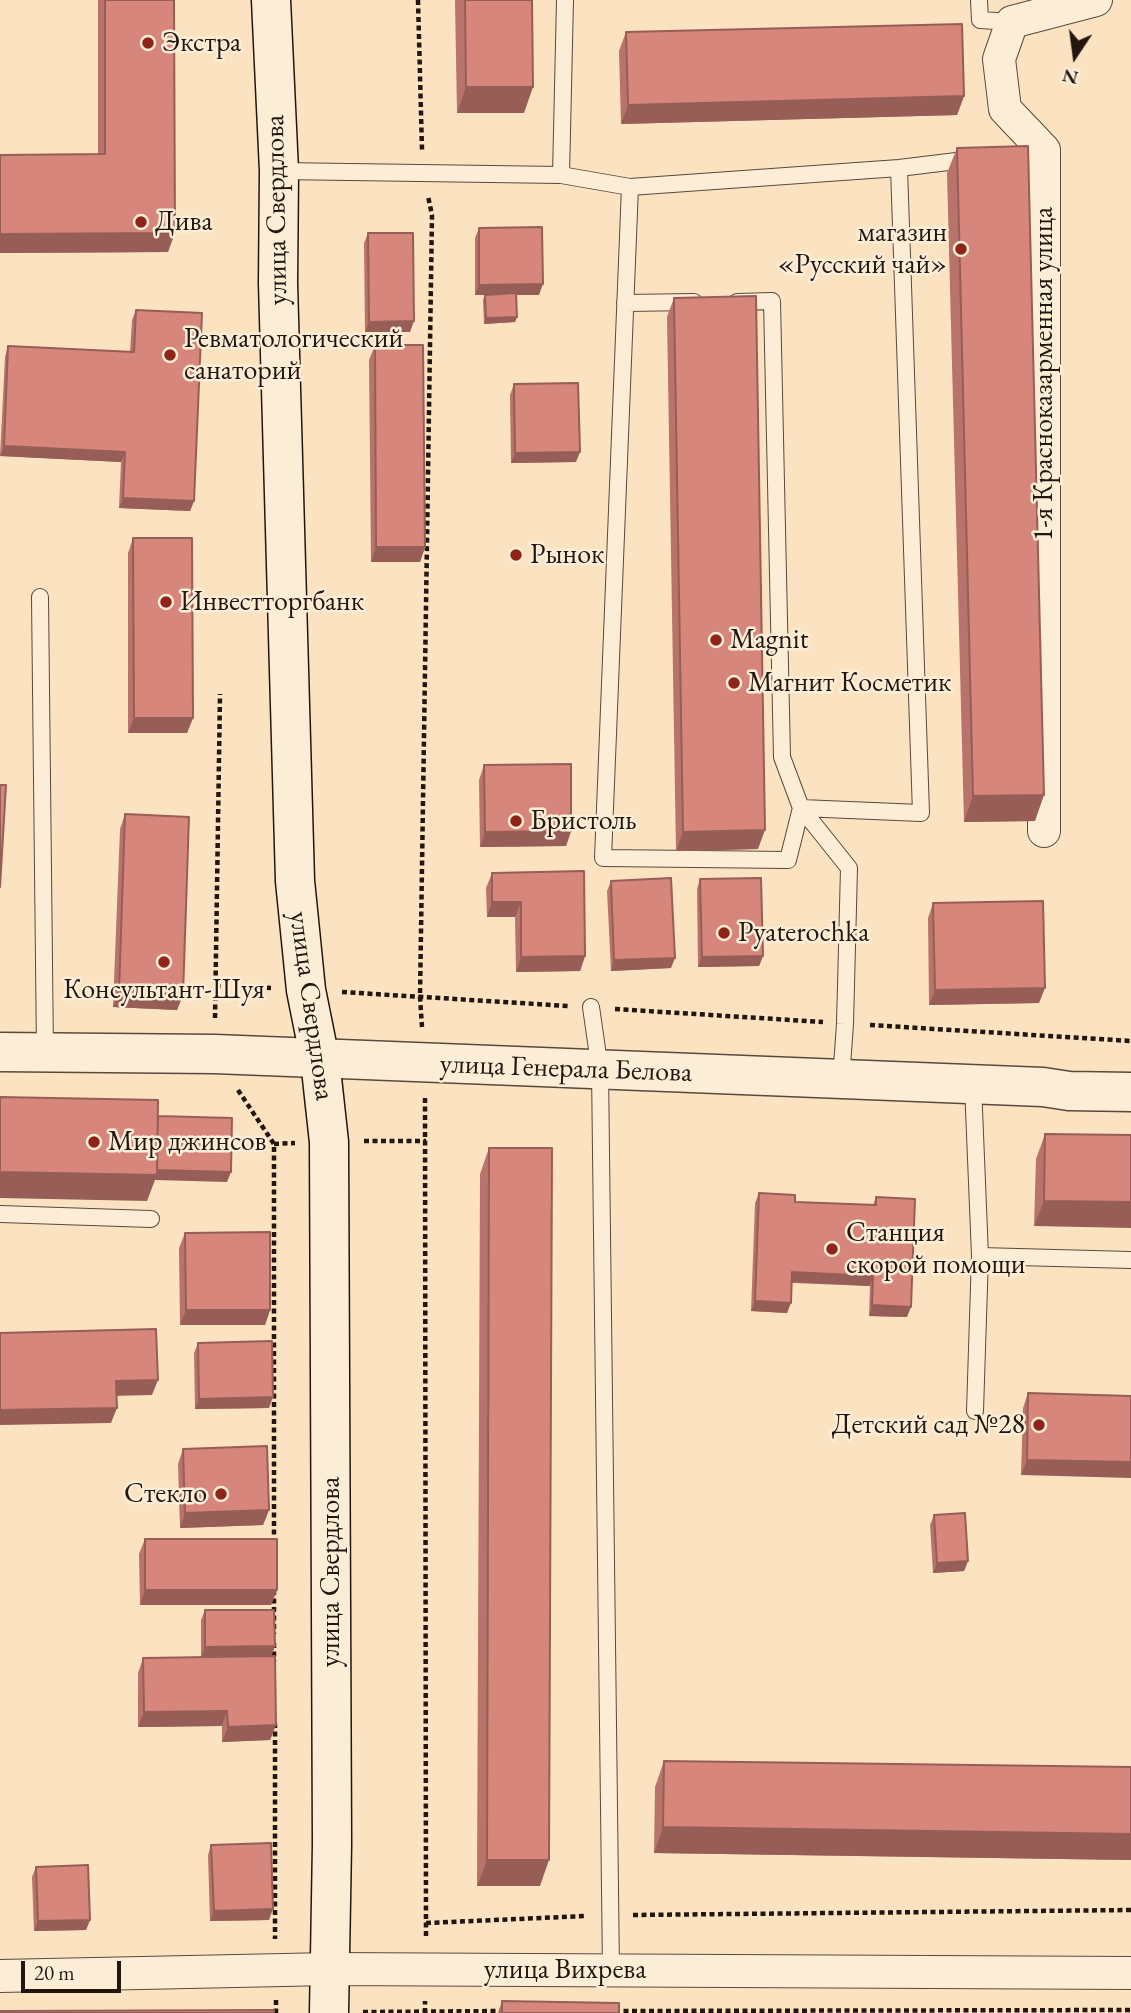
<!DOCTYPE html>
<html>
<head>
<meta charset="utf-8">
<style>
	body { margin:0 }
	#map { position:relative; width:1131px; height:2013px; overflow:hidden; background:#fbe3c2; font-family:"EB Garamond",serif }
	canvas { display:block }
	.north { position:absolute; left:1040px; top:21px; width:70px; height:70px; -webkit-text-stroke:5px #fcedd7; paint-order:stroke; rotate:193deg; font-size:19px; font-weight:700; line-height:28px; text-align:center; color:#23160f }
	.north::after { content:''; display:block; margin:auto; width:24px; height:32px; background:#23160f; clip-path:polygon(50% 0,100% 100%,50% 72%,0 100%) }
	.scale { position:absolute; left:21px; top:1961px; width:100px; height:32px; box-sizing:border-box; border:4px solid #23160f; border-top:0; padding-left:9px; font-size:21px; line-height:24px; white-space:nowrap; color:#23160f; -webkit-text-stroke:5px #fcedd7; paint-order:stroke }
</style>
</head>
<body>
<div id="map">
<canvas width="1131" height="2013"></canvas>
<div class="north">N</div>
<div class="scale">20 m</div>
</div>
<script>
const ctx = document.querySelector('canvas').getContext('2d');
ctx.lineJoin = 'round';
function trace(path, color, width, dash) {
  ctx.strokeStyle = color;
  ctx.lineWidth = width;
  ctx.lineCap = dash ? 'butt' : 'round';
  ctx.setLineDash(dash || []);
  ctx.stroke(path);
}
function paint(path, color) {
  ctx.fillStyle = color;
  ctx.fill(path, 'evenodd');
}
function drawText(font, color, halo, rows, align = 'center') {
  ctx.font = font + ' "EB Garamond",serif';
  ctx.lineWidth = 5;
  ctx.setLineDash([]);
  ctx.textBaseline = 'middle';
  ctx.strokeStyle = halo;
  ctx.fillStyle = color;
  for (const [text, x, y, turn = 0] of rows) {
    ctx.save();
    ctx.translate(x, y);
    ctx.rotate((+turn || 0) * Math.PI / 180);
    ctx.textAlign = isNaN(turn) ? turn : align;
    if (halo) ctx.strokeText(text, 0, 0);
    ctx.fillText(text, 0, 0);
    ctx.restore();
  }
}
const service = new Path2D(`
	M979,0L980,20L1012,22
	M279,171L561,175L630,187L899,168
	M561,175L565,0
	M630,187L603,858L788,860L801,808L921,813L899,168L973,159
	M737,302L772,301L782,757L801,808L849,868L845,1024L841,1080
	M625,303L694,302
	M40,597L45,1053
	M591,1007L600,1070L611,1971
	M973,1085L980,1256L1131,1260
	M0,1214L151,1219
	M975,1411L980,1256`);
const minor = new Path2D(`
	M1044,831V150L1005,109L999,59L1012,22L1096,0
	M0,1976L330,1969L1131,1973`);
const tertiary = new Path2D(`
	M0,1052L215,1054L1043,1087L1069,1091L1131,1092`);
const secondary = new Path2D(`
	M271,0L279,171L278,283L295,881L306,990L320,1060L329,1142L332,1844L329,2013`);
trace(service, '#59493c', 18);
trace(minor, '#59493c', 34);
trace(tertiary, '#59493c', 41);
trace(secondary, '#23160f', 41);
trace(new Path2D(`
	M418,0L422,150
	M216,986L271,988
	M342,992L568,1006
	M615,1009L823,1022
	M215,1018L220,694
	M870,1025L1131,1041
	M422,1027L420,997L432,215L428,196
	M238,1090L274,1144V1543
	M425,1098L426,1937
	M364,1141H426
	M274,1144L295,1143
	M274,1590V1634
	M274,1643V1662
	M275,1723V1939
	M633,1915L1131,1910
	M426,1923L586,1916
	M276,2000V2013
	M615,2011L1131,2010
	M363,2012L504,2011
	M425,2013V2001`), '#23160f', 4.5, [5, 3.5]);
trace(service, '#fcedd7', 16);
trace(minor, '#fcedd7', 32);
trace(tertiary, '#fcedd7', 38);
trace(secondary, '#fcedd7', 38);
paint(new Path2D(`
	M98,0H174L168,252L0,253V155L98,154Z
	M455,0H532L524,113H457Z
	M626,32L964,96L957,115L621,124L619,51Z
	M957,148L1035,821L964,822L947,173Z
	M479,228L539,295H516L517,317L515,322L484,324L483,300L485,295H475V238Z
	M368,233L410,332H365L364,243Z
	M674,298L758,849L676,851L667,317Z
	M136,310L194,501L190,511L119,508L121,462L0,456L5,357L8,346L130,352L132,320Z
	M375,345L425,547L420,562H371L369,360Z
	M514,384L576,462L511,463L510,395Z
	M133,538L193,718L187,733H128V553Z
	M484,765L571,831L566,846L480,847L479,780Z
	M125,814L183,995L177,1010L113,1007L120,829Z
	M492,873L585,956L580,971L516,972L515,917H487L486,888Z
	M700,879L763,956L759,966L698,967L697,889Z
	M611,881L671,968L611,971L607,891Z
	M933,903L1039,1003L929,1005L928,918Z
	M1045,1134L1131,1135L1034,1226L1036,1159Z
	M489,1148L540,1886H477L480,1174Z
	M759,1193L795,1202L873,1205L876,1197L907,1317L869,1316L870,1286L792,1283L787,1313L751,1311L755,1203Z
	M185,1233L270,1310L265,1325H180L179,1248Z
	M198,1343L269,1408L195,1409L194,1353Z
	M1028,1393L1131,1396L1021,1475L1023,1408Z
	M183,1449L269,1510L263,1525L180,1528L178,1464Z
	M934,1515L968,1561L964,1571L933,1573L930,1525Z
	M145,1539L277,1590L271,1605H140L139,1554Z
	M205,1610L275,1646L271,1656L276,1725L270,1740L222,1742V1726L138,1727V1673L143,1658L201,1657V1620Z
	M664,1761L1131,1767V1860L654,1853L655,1787Z
	M211,1845L269,1920L210,1921L208,1855Z
	M36,1867L90,1920L86,1930L34,1931L32,1877Z
	M502,2001L619,2013H498Z`), '#b8736a');
paint(new Path2D(`
	M466,87H533L524,113H457Z
	M964,96L957,115L621,124L628,105Z
	M175,233L168,252L0,253V234Z
	M543,284L539,295H475L479,285Z
	M517,317L515,322L484,324L486,318Z
	M414,321L410,332H365L369,322Z
	M4,446L125,452L121,462L0,456Z
	M580,452L576,462L511,463L515,453Z
	M123,498L194,501L190,511L119,508Z
	M376,547H425L420,562H371Z
	M134,718H193L187,733H128Z
	M1044,795L1035,821L964,822L973,796Z
	M765,830L758,849L676,851L683,832Z
	M571,831L566,846L480,847L485,832Z
	M492,902H521L515,917H487Z
	M585,956L580,971L516,972L521,957Z
	M763,956L759,966L698,967L702,957Z
	M675,958L671,968L611,971L614,960Z
	M1045,988L1039,1003L929,1005L935,990Z
	M119,992L183,995L177,1010L113,1007Z
	M152,1170L231,1172L227,1182L155,1180L147,1201L0,1198V1172Z
	M1044,1201L1131,1202V1228L1034,1226Z
	M792,1272L873,1276L870,1286L789,1282Z
	M755,1301L791,1303L787,1313L751,1311Z
	M872,1305L911,1307L907,1317L869,1316Z
	M186,1310H270L265,1325H180Z
	M158,1380L152,1395L110,1396L116,1381Z
	M273,1397L269,1408L195,1409L199,1399Z
	M117,1408L111,1423L0,1425V1410Z
	M1027,1460L1131,1462V1478L1021,1475Z
	M269,1510L263,1525L180,1528L185,1513Z
	M968,1561L964,1571L933,1573L937,1563Z
	M145,1590H277L271,1605H140Z
	M275,1646L271,1657H201L205,1647Z
	M227,1711L222,1726L138,1727L144,1712Z
	M276,1725L270,1740L222,1742L228,1727Z
	M663,1827L1131,1834V1860L654,1853Z
	M487,1860H549L540,1886H477Z
	M273,1909L269,1920L210,1921L214,1911Z
	M90,1920L86,1930L34,1931L38,1921Z`), '#965e56');
const building = new Path2D(`
	M105,0H174L175,233L0,234V155L105,154Z
	M465,0H532L533,87H466Z
	M962,24L964,96L628,105L626,32Z
	M1028,146L1044,795L973,796L957,148Z
	M542,227L543,284L479,285V228Z
	M368,233H413L414,321L369,322Z
	M516,293L517,317L486,318L485,295Z
	M756,296L765,830L683,832L674,298Z
	M136,310L202,313L194,501L123,498L125,452L4,446L8,346L134,352Z
	M375,345H423L425,547H376Z
	M578,383L580,452L515,453L514,384Z
	M133,538H192L193,718H134Z
	M571,764V831L485,832L484,765Z
	M0,785H6L0,887Z
	M125,814L189,817L183,995L119,992Z
	M584,871L585,956L521,957V902H492V873Z
	M671,878L675,958L614,960L611,881Z
	M761,878L763,956L702,957L700,879Z
	M1043,901L1045,988L935,990L933,903Z
	M0,1097L158,1100L157,1175L0,1172Z
	M158,1116L232,1118L231,1172L157,1170Z
	M1045,1134L1131,1135V1202L1044,1201Z
	M489,1148H552L549,1860H487Z
	M759,1193L795,1195V1202L876,1205V1197L915,1199L911,1307L872,1305L873,1276L792,1272L791,1303L755,1301Z
	M270,1232V1310H186L185,1233Z
	M156,1329L158,1380L116,1381L117,1408L0,1410V1333Z
	M272,1341L273,1397L199,1399L198,1343Z
	M1028,1393L1131,1396V1462L1027,1460Z
	M267,1446L269,1510L185,1513L183,1449Z
	M965,1513L968,1561L937,1563L934,1515Z
	M145,1539H277V1590H145Z
	M205,1610H274L275,1646L205,1647Z
	M275,1656L276,1725L228,1727L227,1711L144,1712L143,1658Z
	M664,1761L1131,1767V1834L663,1827Z
	M271,1843L273,1909L214,1911L211,1845Z
	M88,1865L90,1920L38,1921L36,1867Z
	M502,2001L619,2003V2013H502Z
	M274,2010V2013H0V2011Z`);
paint(building, '#d6867b');
trace(building, '#965e56', 2);
for (const [x, y, r, color] of [
	[148,43,7,"#8f2418"],
	[141,222,7,"#8f2418"],
	[961,249,7,"#8f2418"],
	[170,355,7,"#8f2418"],
	[516,555,7,"#8f2418"],
	[166,602,7,"#8f2418"],
	[716,640,7,"#8f2418"],
	[734,683,7,"#8f2418"],
	[516,821,7,"#8f2418"],
	[724,933,7,"#8f2418"],
	[164,962,7,"#8f2418"],
	[94,1142,7,"#8f2418"],
	[832,1249,7,"#8f2418"],
	[1039,1425,7,"#8f2418"],
	[221,1494,7,"#8f2418"]
]) {
  const dot = new Path2D();
  dot.arc(x, y, r, 0, 2 * Math.PI);
  ctx.fillStyle = color;
  ctx.fill(dot);
  trace(dot, '#fcedd7', 2.5);
}
drawText('28px', '#23160f', '#fcedd7', [
	["Экстра",162,43],
	["Дива",155,222],
	["магазин",947,233,"right"],
	["«Русский чай»",947,265,"right"],
	["Ревматологический",184,339],
	["санаторий",184,371],
	["Рынок",530,555],
	["Инвестторгбанк",180,602],
	["Magnit",730,640],
	["Магнит Косметик",748,683],
	["Бристоль",530,821],
	["Pyaterochka",738,933],
	["Консультант-Шуя",164,990,"center"],
	["Мир джинсов",108,1142],
	["Станция",846,1233],
	["скорой помощи",846,1265],
	["Детский сад №28",1025,1425,"right"],
	["Стекло",207,1494,"right"]
], 'left');
drawText('28px', '#23160f', '#fcedd7', [
	["улица Свердлова",277,210,-91],
	["1-я Красноказарменная улица",1044,374,-90],
	["улица Свердлова",311,1006,82],
	["улица Генерала Белова",566,1069,2],
	["улица Свердлова",331,1572,-90],
	["улица Вихрева",565,1970]
]);
</script>
</body>
</html>
